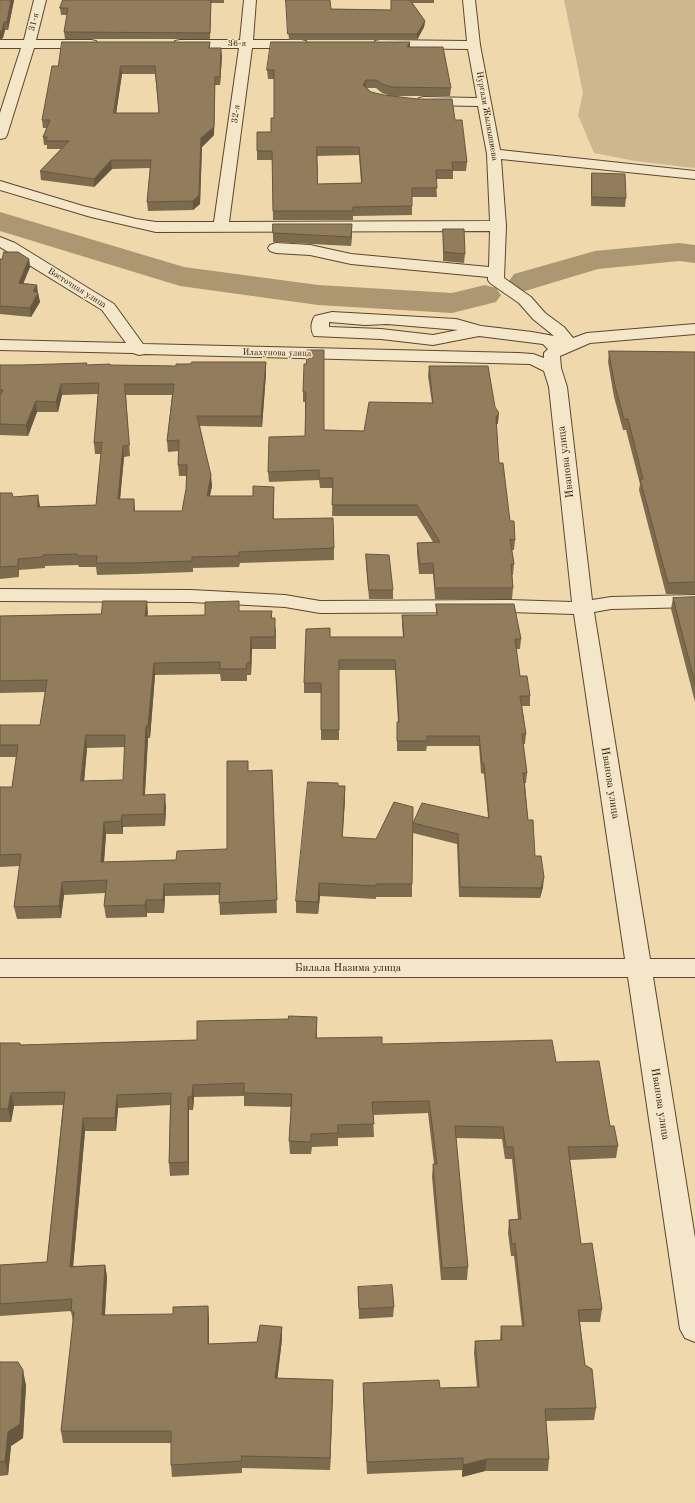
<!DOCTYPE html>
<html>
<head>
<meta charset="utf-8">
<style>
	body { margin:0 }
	canvas { display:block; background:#eed8ac }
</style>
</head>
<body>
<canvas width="695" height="1503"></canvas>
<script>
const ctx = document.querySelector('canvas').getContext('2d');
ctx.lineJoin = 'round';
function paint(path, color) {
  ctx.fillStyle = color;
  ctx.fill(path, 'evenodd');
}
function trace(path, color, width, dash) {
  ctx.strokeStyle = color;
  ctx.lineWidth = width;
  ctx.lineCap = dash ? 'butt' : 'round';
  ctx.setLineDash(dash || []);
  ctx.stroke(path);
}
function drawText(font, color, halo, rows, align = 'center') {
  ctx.font = font + ' "Old Standard TT",serif';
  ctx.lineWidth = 3;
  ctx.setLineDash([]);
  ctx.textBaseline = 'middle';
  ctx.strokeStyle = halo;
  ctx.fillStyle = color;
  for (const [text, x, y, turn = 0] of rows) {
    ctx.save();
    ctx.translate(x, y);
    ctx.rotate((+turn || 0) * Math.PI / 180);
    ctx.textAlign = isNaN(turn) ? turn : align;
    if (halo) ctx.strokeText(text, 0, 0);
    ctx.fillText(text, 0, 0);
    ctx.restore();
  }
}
paint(new Path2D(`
	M564,0H695V168L635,161L594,153L578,115L583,93Z`), '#cdb78f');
paint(new Path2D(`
	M0,212L184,267L318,285L452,293L485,285L496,288L501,295L496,302L452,313L318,305L180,286L0,231Z
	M679,243L695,245V263L679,261L598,269L525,291L514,288L509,281L514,274L595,251Z`), '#ac9773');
const minor = new Path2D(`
	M34,0H46L36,40H91L96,41L97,44L96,47L91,48H34L7,135L5,138L0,139V113L21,48H0V40H24Z
	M244,0H256L253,40H301L306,41L307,44L306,47L301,48H252L229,222L490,221L487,154L478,106L424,105L419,104L417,101L419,98L424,97L477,98L468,49L380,48L375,47L374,44L375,41L380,40L467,41L463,0H475L480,45L500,150L695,171V179L501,159L506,226L504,278L531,297L545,313L564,327L573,338L587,333L695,324V334L590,343L560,356L561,368L567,387L592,600L611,597L695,595V607L611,609L594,612L650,959H695V977H653L695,1238V1342L685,1338L680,1329L628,977H0V959H625L574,614L509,612L320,613L285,607L191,602L0,601V589L191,590L285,595L320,601L509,600L572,602L549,387L544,371L530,364L145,354L139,355L133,353L0,350V340L126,343L102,310L0,247V237L15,243L114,304L143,344L518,353L533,354L544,358V353L548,349L543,344L479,336L433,345L381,339L314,336C310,330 311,321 315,316L332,312L456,319L481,326L532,332L554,336L533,319L519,303L490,283L488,280V277L351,264L310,255L276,253L270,251L268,248L270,245L276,243L310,245L351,254L489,267L490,231L156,232L91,217L0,190V181L83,206L136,219L156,222H214L239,48H180L175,47L174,44L175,41L180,40H240ZM329,322L365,325L387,324L458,330L433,335L381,329L329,327Z`);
trace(minor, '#5c482d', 2);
paint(minor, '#f4e6c9');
paint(new Path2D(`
	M0,0H14L8,30H5L3,38Z
	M63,0H224V3H211L210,39H65L64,32L67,15H61L60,8Z
	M285,0L331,9L391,10V0H434V3H412L425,21L424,27L417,40H289L286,1H285Z
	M210,42V48L222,56L220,85H215L214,135L202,147L200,204L193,210L148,211L147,202L150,168L112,169L94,187L41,180L40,171L61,149H47V145H44L43,137L47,128H43L42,120L58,66ZM122,74H155L159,113H116Z
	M410,47L451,88L450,96H391L382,93L376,88H367L371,92L455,120L467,162L466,171H453V179H436L437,197H412V215L353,216V220H273L272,160H257V151L271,132L274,118V79H268L267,70ZM359,155L361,183L318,184L317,156Z
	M592,173L626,198L625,207L591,206V181Z
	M273,224L352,233L351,246L273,242Z
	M443,229L465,254L464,263L443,261Z
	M0,259H29L30,267L23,283L38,293L40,302L31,317L0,314Z
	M609,351L695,352V594H666L639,490L640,484L626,430H623L614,397L608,362Z
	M266,362V373L262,427L200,426L212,486L210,496H253L274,487V519L334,548V560L240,563L239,567L193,568V572L135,574L97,575L96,567H79L78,565L45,566V568L19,570V577L0,579V493L13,497L40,507L96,505L101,454H95L94,443L98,394L62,395L58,412H37L28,436L0,435V365L176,366ZM126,395H172L167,441L168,452L179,451L178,465L179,476H187L186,489L182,511H135L120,499L124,457L130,456Z
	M306,364L324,430L364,431L432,403L428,376L429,366L498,423L496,425L499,463L510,521L515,540L514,550H512L514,564L513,575H512L513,588L512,599H435L433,574H419L417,553V543L433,542L417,516H332L333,488H320L319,480L269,482L268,472L305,436V402H303V392Z
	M366,554L393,590V599H369L366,563Z
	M695,597V702L671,609L673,598Z
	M147,601V616L205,615L239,611H272V618L276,630V649H252L251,675H247V681H221L220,674L155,675L150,738H148L145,795L166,807L165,826L123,827V834H106L104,862L176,860L227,849L248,771L272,770L277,913L220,915L219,895L165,896L164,913H147V917L106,918L104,906L105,893L64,895L61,918L17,919L14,907L20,866L0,867V787H12L16,757H0V725H40L45,692L0,693V616L101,614ZM125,747L123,780L84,781L87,748Z
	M436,604L521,639L520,649H516L520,676L530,696V706H522L526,734L525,744H523L527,773L526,783H525L528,820L535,856L543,887L540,898L459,897L457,844L413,833V823L488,817L484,774L481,773L479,746H427L426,751H397V722H398L395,670H339V740H321V693H304V683L330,637H403L402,625V615H436Z
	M338,786H345V799L342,837L412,884V897H376V899L320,896L318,914L296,913V901Z
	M317,1029V1038L382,1044L556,1062L610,1126L618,1146L616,1158L570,1160L581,1244L602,1309L600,1322H580L585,1365L596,1408L594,1420L546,1421L549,1459L548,1471H485L462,1477V1470L367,1474L363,1395V1383L440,1388L477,1387L474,1353L475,1341L500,1340L501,1326H522L514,1256H511L508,1233L509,1220L518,1219L512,1159H505L502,1139L456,1138L468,1267L467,1280H441L432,1177L433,1164H434L428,1113L373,1115L374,1137L338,1138V1146L312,1147L311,1154H290L289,1141L291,1107L244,1106V1096L194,1097L193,1110H189V1175L170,1176L169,1163L170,1105L118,1108L116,1131H85L73,1266L105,1265L107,1277L105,1315L209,1318V1344L257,1342L282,1327V1339L277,1378L333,1380L330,1470L242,1468V1473L172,1477L171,1465V1443H63L61,1431L73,1322L71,1311L0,1316V1265L47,1262L63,1105L14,1106L11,1122H0V1043L21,1045L197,1040Z
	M358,1287L394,1307L393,1317L359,1319Z
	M0,1362L26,1385L23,1438L11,1446L8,1475L0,1476Z`), '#7d6b4e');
paint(new Path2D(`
	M11,0H14L8,30L7,22Z
	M425,21L424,27L417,40V34Z
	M4,22L5,30L3,38L0,40V31Z
	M410,42V50L407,47Z
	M221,48L222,56L220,85V77Z
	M121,66L122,74L115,121L114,113Z
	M215,77L214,135L202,147L200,204L193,210V201L201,138Z
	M366,80V88L363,85Z
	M111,160L112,169L94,187V179Z
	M352,224V233L351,246V237Z
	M29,259L30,267L20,292L19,283Z
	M37,285L38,293L33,291Z
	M38,293L40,302L31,317L30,308Z
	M266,362V373L262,427L261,416Z
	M61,384L62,395L58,412L56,402Z
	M36,401L37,412L28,436L26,425Z
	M499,413L498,423L495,427L496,417Z
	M123,446L124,457L119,510L118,499Z
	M211,475L212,486L207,508V496Z
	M38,495L40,506V518L38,507Z
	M134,499L135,510V522L134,511Z
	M18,559L19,570V577L18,566Z
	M147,601L148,613L146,628L145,616Z
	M251,637L252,649L251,675L250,663Z
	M154,663L155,675L150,738L148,726Z
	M146,726L148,738L144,807L143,795Z
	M86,735L87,748L83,794L81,781Z
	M345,786V799L342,850V837Z
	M165,794L166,807L165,826L164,814Z
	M122,815L123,827V834L121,821Z
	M104,822L106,834L103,874L101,862Z
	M544,877L543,887L540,898L541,888Z
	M62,882L64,895L61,918L59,906Z
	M319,883L320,896L318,914V902Z
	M164,884L165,896L164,913L163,900Z
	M146,900L147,913V917L145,905Z
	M317,1017V1029L316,1051V1038Z
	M193,1085L194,1097L193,1110L192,1097Z
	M11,1093L14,1106L11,1122L8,1109Z
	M117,1095L118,1108L116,1131L115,1118Z
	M188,1097L189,1110V1175L188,1162Z
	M83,1118L85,1131L72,1279L70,1267Z
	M105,1265L107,1277L104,1327L102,1315Z
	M208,1306L209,1318V1356L208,1344Z
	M282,1327V1339L276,1391L275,1378Z
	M23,1370L26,1385L23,1438L11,1446L8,1475L5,1461L8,1432Z
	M333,1380V1392L330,1470V1458Z
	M487,1459L485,1471L462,1477L463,1465Z`), '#665740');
const building = new Path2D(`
	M0,0H11L7,22H4L2,31H0Z
	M63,0H211L210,33L64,32L68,8H60Z
	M286,0H330L331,9L391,10V0H410L425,21L417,34H288Z
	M62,42H210L209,48H221L220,77H215L214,127L201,138L199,195L193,201L147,202L151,160H111L94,179L40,171L69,141H46L47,137H43L50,120H42L52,66H58ZM121,66H155L159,113H114Z
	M271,42H410L407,47H443L451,88L391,87L382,84L376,80H366L363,85L371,92L384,95L417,99H452L455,120H462L467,162H452L453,170H436L437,188H412V206L353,207V211H273L272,151H257V132H271V118H274V70H267ZM317,147H359L362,183L318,184Z
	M592,173L625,174L626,198L592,197Z
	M273,224H352L351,237L273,233Z
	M443,229H464L465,254L444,252Z
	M4,252H18L29,259L19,283L37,285L33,291L38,293L30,308L0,306V259H2Z
	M307,350H324V430L364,431L369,402L433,403L429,366H488L495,407L499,413L496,417L499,463H503L510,521H514L515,540L510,539L514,564H511L513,588H435L433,563L420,564L417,543L440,542L417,505H332L333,478H319V470L268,472L269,437L305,436L306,392H303L304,364H306Z
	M609,351L695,352V582L668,583L640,479H643L628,419H624L615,386Z
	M192,362H266L261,416H197L211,475L207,496H253V486L274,487L273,519L333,518L334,548L239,552V556L192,557V561L134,563H96L97,556H78L77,554L43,555V557L18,559V566L0,567V493H12L13,497L38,495V507L96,505L102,442L94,443L99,383L61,384L56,402L36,401L26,425L0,424V396L3,390H0V365H21L87,363L86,365L110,364V365L176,366V364H190ZM125,384H174L167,441L179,440L178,465H187L186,489L182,511H134V499H118L123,446L129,445Z
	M366,554L389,555L393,590H369Z
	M695,597V683L673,598Z
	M103,601H147L145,616L205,615V602L239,601V611H272L271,618H275V637H251L250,663H247L246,669H220V662L154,663L148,726H146L143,795L165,794L164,814L122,815L121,821L104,822L101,862L176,860L177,851L227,849V761H248V771L272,770L277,900L219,903L220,883L164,884L163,900H146L145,905L104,906L107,880L62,882L59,906L14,907L21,854L0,855V787H12L18,745H0V725H40L47,680L0,681V616L101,614ZM86,735H125L123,780L81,781Z
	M436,604H514L521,639H515L520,676H527L530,696H520L526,734H522L527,773H523L528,820H533L535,856H541L544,877L541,888L460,887L458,834L413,823L422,803L489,818L484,764L482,763L479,736H427V741H397V722H399L395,660H339V730H321V683H304L306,629L330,628V637H404L402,615H437Z
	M308,782L338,783V786H345L342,837L376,839L394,802L413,807L412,884H376V886L319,883L318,902L296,901Z
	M289,1016L317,1017L316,1038L382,1037V1044L552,1040L556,1062L599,1061L610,1126H614L618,1146L568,1147L581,1244L592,1243L602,1309L578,1310L585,1365L592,1369L596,1408L545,1409L549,1459H487L463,1465V1458L367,1462L363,1383L439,1380L440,1388L479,1387L475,1341L502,1340L501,1326H524L515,1243L512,1244L509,1220L521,1219L513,1147H506L503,1127L455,1126L468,1267L442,1268L433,1164H437L429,1101L372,1102L374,1124L338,1125V1133L311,1134V1142L289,1141L292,1094L244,1093V1083L193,1085L192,1097H188V1162L169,1163L171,1093L117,1095L115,1118H83L70,1267L105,1265L102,1315L173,1314V1307L208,1306V1344L257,1342L260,1325L282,1327L275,1378L333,1380L330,1458L241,1456L242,1461L171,1465V1431H61L74,1312H71L72,1299L0,1304V1265L47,1262L65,1092L11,1093L8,1109H0V1043H20V1045L197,1040V1021L288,1019Z
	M392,1285L394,1307L359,1309L358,1287Z
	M0,1362H18L23,1370L20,1424L8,1432L5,1461L0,1462Z`);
paint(building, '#917c5b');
trace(building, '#665740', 1);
drawText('9px', '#2c1803', '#f4e6c9', [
	["31-я",34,22,-76],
	["36-я",237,44],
	["32-я",236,114,-82],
	["Нургали Жылкышиева",487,116,80],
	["Восточная улица",77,288,32],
	["Илахунова улица",277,353,1]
]);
drawText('11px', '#2c1803', '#f4e6c9', [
	["Иванова улица",566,462,-97],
	["Иванова улица",610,783,81],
	["Билала Назима улица",348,968],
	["Иванова улица",660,1104,81]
]);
</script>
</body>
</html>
